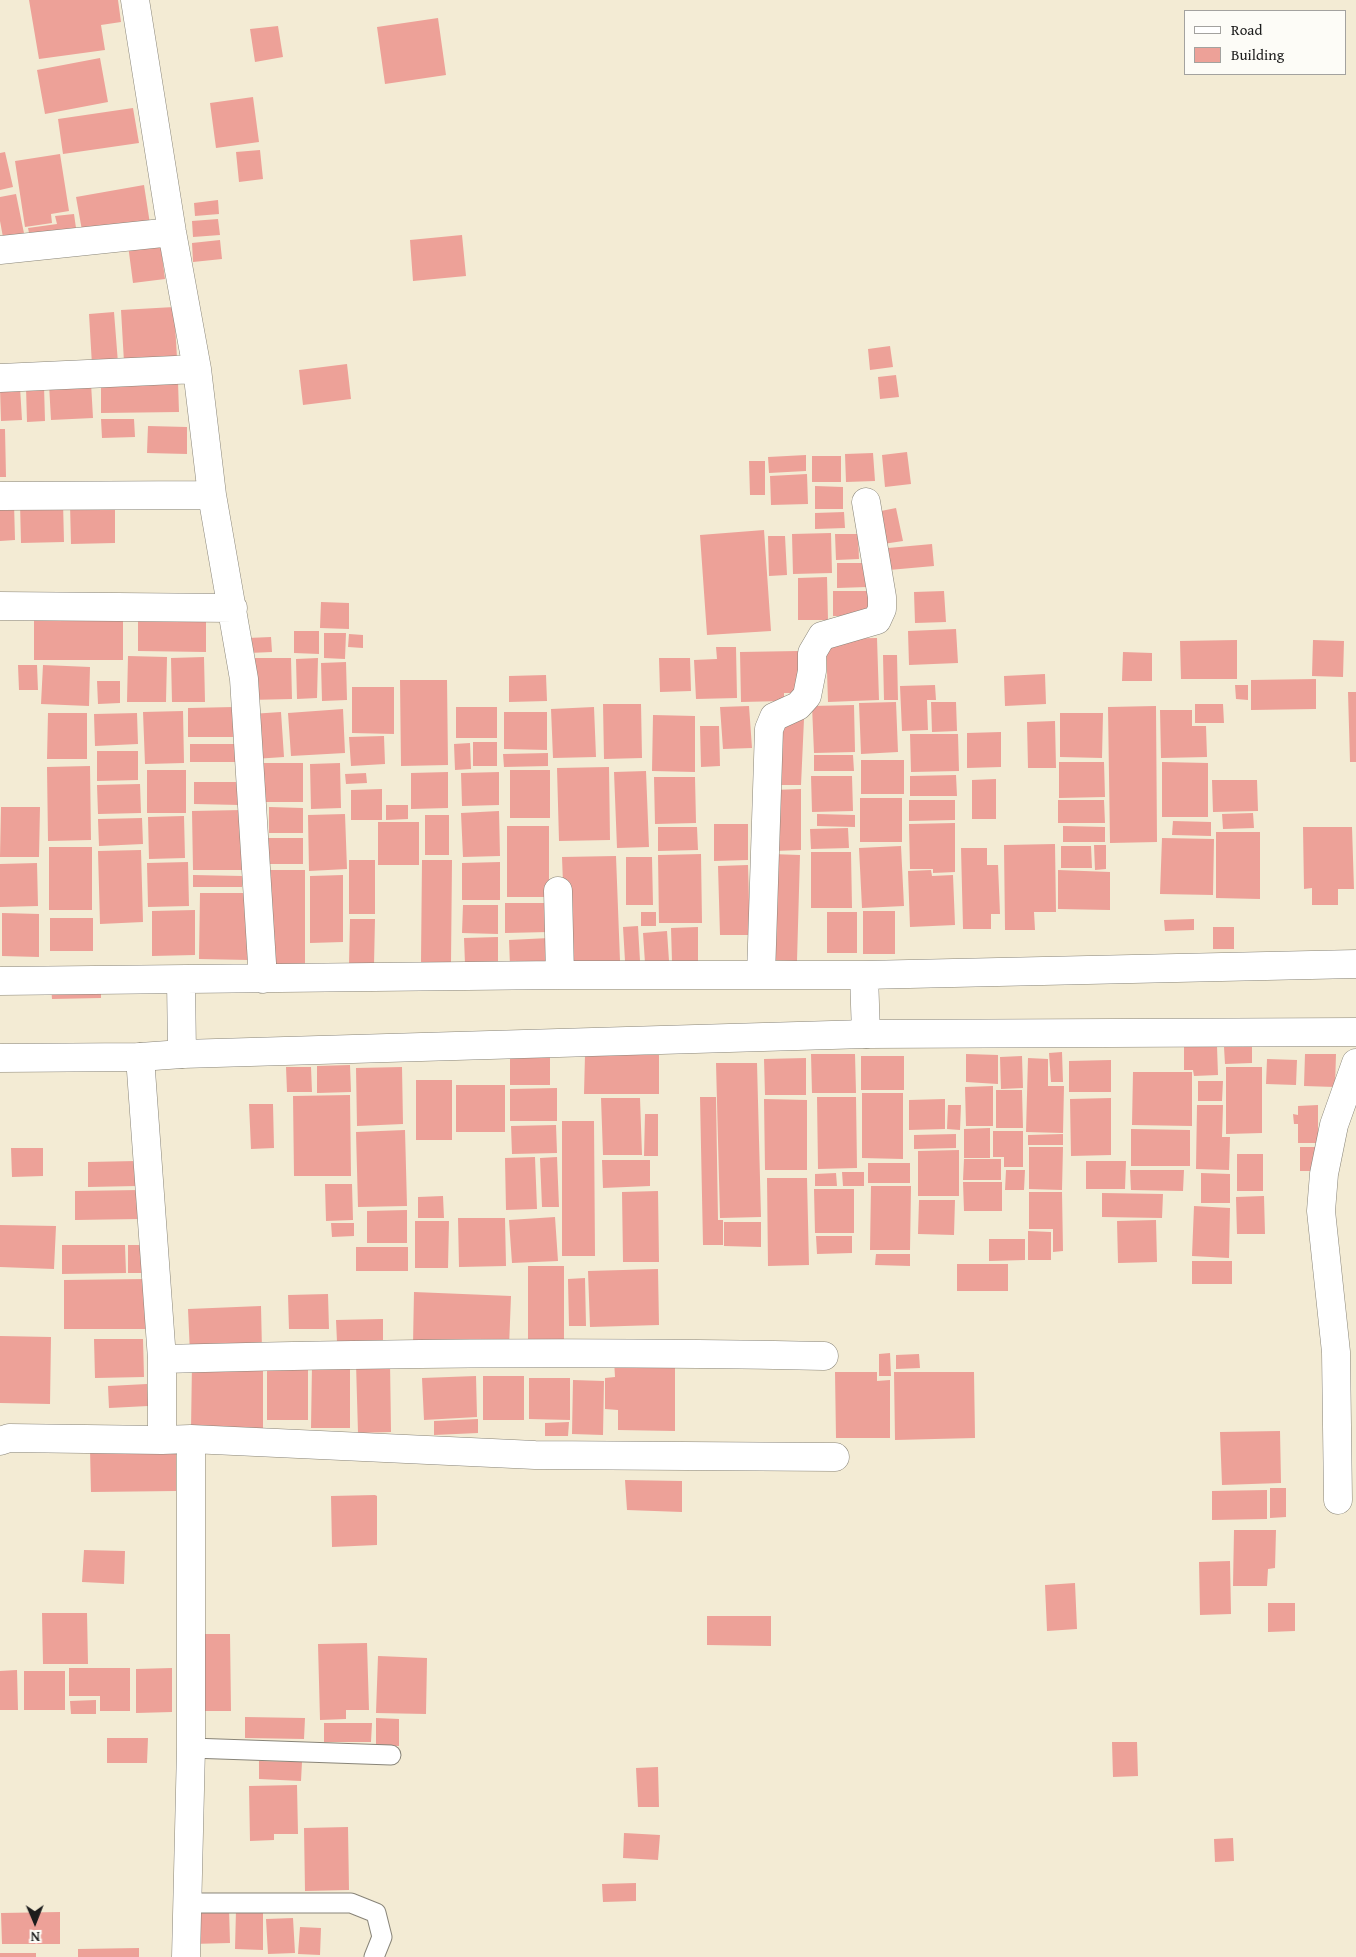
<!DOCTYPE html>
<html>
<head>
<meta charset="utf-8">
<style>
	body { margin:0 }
	#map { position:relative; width:1356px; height:1957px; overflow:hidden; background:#f3ebd4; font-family:"Gentium Book Plus",serif }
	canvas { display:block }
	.legend { position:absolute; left:1184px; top:10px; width:162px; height:65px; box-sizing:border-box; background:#fdfcf7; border:1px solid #a3a29f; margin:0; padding:6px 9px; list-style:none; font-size:15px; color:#1c1c1c }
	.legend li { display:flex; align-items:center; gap:10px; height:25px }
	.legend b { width:25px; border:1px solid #a3a29f }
	.north { position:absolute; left:10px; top:1897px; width:50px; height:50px; -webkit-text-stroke:4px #fdfcf7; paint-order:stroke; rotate:179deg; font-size:14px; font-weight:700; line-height:20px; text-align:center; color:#1c1c1c }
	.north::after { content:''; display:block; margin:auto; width:18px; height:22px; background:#1c1c1c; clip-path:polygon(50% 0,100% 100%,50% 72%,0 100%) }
</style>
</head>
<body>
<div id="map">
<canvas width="1356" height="1957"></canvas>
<ul class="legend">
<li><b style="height:6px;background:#fff"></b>Road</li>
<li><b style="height:14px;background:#eda198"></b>Building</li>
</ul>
<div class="north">N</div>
</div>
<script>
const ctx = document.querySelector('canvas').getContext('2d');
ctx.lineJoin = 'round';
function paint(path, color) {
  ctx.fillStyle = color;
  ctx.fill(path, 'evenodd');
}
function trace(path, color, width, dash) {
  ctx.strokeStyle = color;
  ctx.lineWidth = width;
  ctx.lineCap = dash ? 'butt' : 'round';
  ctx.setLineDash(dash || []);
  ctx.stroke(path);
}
paint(new Path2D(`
	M29,0H118L121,22L101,25L105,50L39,59Z
	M438,18L446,75L385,84L377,27Z
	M278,26L283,57L255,62L250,29Z
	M100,58L108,102L45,114L37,70Z
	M253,97L259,142L216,148L210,103Z
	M133,108L139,143L63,154L58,119Z
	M260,150L263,179L239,182L236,152Z
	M5,152L13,187L0,190V153Z
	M60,154L69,211L51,214L52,223L25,227L15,161Z
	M144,185L150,224L83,236L76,197Z
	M16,194L26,243L5,248L0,221V197Z
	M218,200L219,214L195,216L194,203Z
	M74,214L77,235L31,242L28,228L57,224L55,216Z
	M218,219L220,235L193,237L192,221Z
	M462,235L466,276L413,281L410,240Z
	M160,240L165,279L133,283L128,245Z
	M220,240L222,259L193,262L192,243Z
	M174,307L177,358L124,362L121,310Z
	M114,312L118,363L92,365L89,314Z
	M890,346L893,367L870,370L868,349Z
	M347,364L351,399L303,405L299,370Z
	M896,375L899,397L880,399L878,377Z
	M101,382H178L179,412L101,413Z
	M91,383L93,418L51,420L49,384Z
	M44,386L45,421L27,422L26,387Z
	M20,387L22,420L1,421L0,388Z
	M101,419H134L135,437L102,438Z
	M148,426L187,427V454L147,453Z
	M0,429H5L6,477H0Z
	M907,452L911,484L885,487L882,455Z
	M873,453L875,481L846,482L845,454Z
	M806,455V471L769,473L768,457Z
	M812,456H841V482H812Z
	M749,461H765V495H750Z
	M807,474L808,504L771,505L770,476Z
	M815,486L843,487V509H815Z
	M63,502L64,542L21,543L20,503Z
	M0,503H14L15,540L0,541Z
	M70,504H115V543L71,544Z
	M896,508L903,541L883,544L876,512Z
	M844,512L845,528L815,529V513Z
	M764,530L771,631L707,635L700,535Z
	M831,533L832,573L793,574L792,534Z
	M835,534H858L859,559L836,560Z
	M768,536H785L787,575L769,576Z
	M932,544L934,566L889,570L888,548Z
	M837,563H867V587L837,588Z
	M827,577L828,620H798V578Z
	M833,591H869L868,616H833Z
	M944,591L946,622L915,623L914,592Z
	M321,602L349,603V629L320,628Z
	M34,614H123V660H34Z
	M138,615H206V652L138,651Z
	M956,629L958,663L909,665L908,631Z
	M294,631H319V654L294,653Z
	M324,633H346L345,659L324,658Z
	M349,634L363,635V648L348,647Z
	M271,637L272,652L249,653L248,638Z
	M877,638L879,700L828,702L826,639Z
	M1237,640V679H1181L1180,641Z
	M1313,640L1344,641L1343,677L1312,676Z
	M716,647H736L737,698L696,699L694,660L717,659Z
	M798,651L799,693H784V701L741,702L740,652Z
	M1123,652L1152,653V681H1122Z
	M883,655H897L898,700H884Z
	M128,656L167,657L166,702H127Z
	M204,657L205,702H172L171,658Z
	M249,658H291L292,699L249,700Z
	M318,658L317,698L297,699L296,659Z
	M659,658H690L691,691L660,692Z
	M346,662L347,700L322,701L321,663Z
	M18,665H37L38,690H19Z
	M43,665L90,667L89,706L41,704Z
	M1045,674L1046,704L1005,706L1004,676Z
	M546,675L547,701L509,702V676Z
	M1316,679V709L1251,710V680Z
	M400,680H447L448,765L401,766Z
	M97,681H120V703L98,704Z
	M935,685L936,700H927L928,730L902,731L900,686Z
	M1235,685H1248V700L1236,699Z
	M352,687H394V734L352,733Z
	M1348,692H1356V762H1350Z
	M896,702L898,752L861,754L859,703Z
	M931,702H956L957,731L932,732Z
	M603,704H641L642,758L604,759Z
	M1195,704H1223L1224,723H1195Z
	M854,705L855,752L814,753L812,706Z
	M749,706L752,748L723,749L720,707Z
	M1156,706L1157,842L1110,843L1108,707Z
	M234,707V737H188V708Z
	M456,707H497V738H456Z
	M594,707L596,757L553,758L551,709Z
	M343,709L345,753L291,756L288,713Z
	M1160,710H1192V726H1206L1207,757L1161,758Z
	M183,711L184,763L145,764L143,712Z
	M281,712L284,757L254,759L251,714Z
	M504,712H547V750L504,749Z
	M48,713H87V759H47Z
	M137,713L138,744L95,746L94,714Z
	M1060,713H1103L1102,758L1060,757Z
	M653,715L695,716V772L652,771Z
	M776,718L804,719L801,785H773Z
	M1055,721L1056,768H1028L1027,722Z
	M700,726H719L720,766L701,767Z
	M1001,732V767L967,768V733Z
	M910,734H958L959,771L911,772Z
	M384,736L385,764L351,766L349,737Z
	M473,742H497V766H473Z
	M470,743L471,769L455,770L454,744Z
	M190,744H238L237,762H190Z
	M97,751H138V780L97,781Z
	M548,753V766L504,767L503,754Z
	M814,755H853L854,771H814Z
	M861,760H904V794H861Z
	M1059,762H1104L1105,797L1059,798Z
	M1162,762L1208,763V817H1162Z
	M261,763H303V802H262Z
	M340,763L341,808L311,809L310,764Z
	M90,766L91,840L48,841L47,767Z
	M609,767L610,840L559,841L557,768Z
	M147,770H186V813H147Z
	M510,770H550V818H510Z
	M646,771L649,847L617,848L614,772Z
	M448,772V808L411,809V773Z
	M499,772V805L462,806L461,773Z
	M366,773L367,783L346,784L345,774Z
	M956,775L957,796H910V776Z
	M811,776H852L853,811L812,812Z
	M654,777H695L696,823L655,824Z
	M996,779V819H972V780Z
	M1212,780H1257L1258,811L1213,812Z
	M194,782H241L240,805L194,804Z
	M140,784L141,813L98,814L97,785Z
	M382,789V820H351V790Z
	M801,789V850L774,851L773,790Z
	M860,798H902V842H860Z
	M909,800H955V820L909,821Z
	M1058,800H1104L1105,823H1058Z
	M386,805H408V819L386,820Z
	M1,807H40L39,857H0Z
	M269,807L303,808V833H269Z
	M242,810L243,870H193L192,811Z
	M499,811L500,856L463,857L461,813Z
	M1253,813L1254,828L1223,829L1222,814Z
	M345,814L347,869L309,871L308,815Z
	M817,814L855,815V827L817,826Z
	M425,815H449V855H425Z
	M184,816L185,858L149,859L148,817Z
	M142,818L143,844L99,846L98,819Z
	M1173,821L1211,822V836L1172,835Z
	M378,822H419V865H378Z
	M955,823V872L933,873V869H910L909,824Z
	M714,824H748V860L714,861Z
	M507,826H549V897H507Z
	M1063,826L1105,827V842H1063Z
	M658,827H697L698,850L658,851Z
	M1303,827H1352L1354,889H1338V905H1312V888L1304,889Z
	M848,828L849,848L811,849L810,829Z
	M1216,832H1260V899L1216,898Z
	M262,838H303V864H262Z
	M1162,838L1214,839L1213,895L1160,894Z
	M1055,844L1056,912H1034L1035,930H1005L1004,845Z
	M1094,845H1106V869L1095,870Z
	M901,846L904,906L862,908L859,848Z
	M1061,846H1091L1092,868H1061Z
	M49,847H92V910H49Z
	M961,848H987V865H998L1000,914H991V929H963Z
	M141,850L143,922L100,924L98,851Z
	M811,852H851L852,908H811Z
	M701,854L702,923H659L658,855Z
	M771,854L800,855L797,961L767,960Z
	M616,856L620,961L566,962L562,857Z
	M626,857H652L653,905H626Z
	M349,860H375V914H349Z
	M422,860H452L451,963L421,962Z
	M188,862L189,906L148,907L147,863Z
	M500,862V900H462V863Z
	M37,863L38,906L0,907V864Z
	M748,865L750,935H720L718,866Z
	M266,870H305V964L267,965Z
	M931,870L932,876L953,875L955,925L910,927L908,871Z
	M1058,870L1110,872V910L1058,909Z
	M193,875L243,876L242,887H193Z
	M343,875V942L310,943V876Z
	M200,893H249V960L199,959Z
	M505,903H549V932L505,933Z
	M463,905H498V934L462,933Z
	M195,910V955L152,956V911Z
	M863,911H895V954H863Z
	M641,912H656V926H641Z
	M827,912H857V953H827Z
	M2,913L39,914V957L2,956Z
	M50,918H93V951H50Z
	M350,919H375L374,965H349Z
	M1194,919V930L1165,931L1164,920Z
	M638,926L640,961H625L623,927Z
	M698,927V961L672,962L671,928Z
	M1213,927H1234V949H1213Z
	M667,931L669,961L645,963L643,933Z
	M498,937V964H465L464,938Z
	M549,938L550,964L510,966L509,940Z
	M101,984V998L52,999L51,985Z
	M1184,1046H1217L1218,1075L1194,1076L1193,1070H1184Z
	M1252,1046V1063L1225,1064L1224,1047Z
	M1062,1052L1063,1082H1051L1049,1053Z
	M811,1054H855L856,1093H812Z
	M966,1054L998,1055V1084L966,1082Z
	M1305,1054H1336L1335,1087L1304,1086Z
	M585,1055H659V1094H584Z
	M861,1056H904V1090H861Z
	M1022,1056L1023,1088L1001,1089L1000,1057Z
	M510,1057H550V1085H510Z
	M806,1058V1095H765L764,1059Z
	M1028,1058L1048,1059V1086H1064L1063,1133L1026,1132Z
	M1267,1059L1297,1060L1296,1085L1266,1084Z
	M1111,1060V1092H1069V1061Z
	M716,1063H757L761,1217L720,1218Z
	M350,1065L351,1092L317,1093V1066Z
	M286,1067H311L312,1092H287Z
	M402,1067L403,1124L357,1126L356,1068Z
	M1226,1067H1262V1133L1226,1134Z
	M1133,1072H1192V1126L1132,1125Z
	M416,1080H452V1140H416Z
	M1198,1081H1223L1222,1101H1198Z
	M456,1085H505V1132H456Z
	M993,1086V1126H966L965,1087Z
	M557,1088V1121H510V1089Z
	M996,1090H1022L1023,1128H996Z
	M862,1093H903V1159L862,1158Z
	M350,1095L351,1176H294L293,1096Z
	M700,1097H716L718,1220H723V1245H703Z
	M817,1097H856L857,1168L818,1169Z
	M601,1098H640L642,1155H603Z
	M1111,1098V1155L1071,1156L1070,1099Z
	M764,1099L807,1100V1170H765Z
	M945,1099V1129L909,1130V1100Z
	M249,1104H273L274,1148L251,1149Z
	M948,1105H961L960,1130L947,1129Z
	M1197,1105H1223L1222,1137H1230L1229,1170L1196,1169Z
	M1318,1105V1143H1298V1124H1294L1293,1114L1298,1115V1106Z
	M645,1114H658V1156H644Z
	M562,1121H594L595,1256H562Z
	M556,1125L557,1153L512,1154L511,1126Z
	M990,1128V1158H964V1129Z
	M1131,1129L1190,1130V1166H1131Z
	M405,1130L407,1206L358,1207L356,1132Z
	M993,1131H1023V1167H1004V1157H993Z
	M956,1134V1148L914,1149V1135Z
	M1063,1134V1145H1028V1135Z
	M1029,1147H1063L1062,1190L1029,1189Z
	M1300,1147H1315V1171H1300Z
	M11,1148H43V1176L12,1177Z
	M959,1150V1196H918V1151Z
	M1237,1154H1263V1191H1237Z
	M535,1157L537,1209L506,1210L505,1158Z
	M557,1157L559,1207H542L540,1158Z
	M964,1159H1001V1180H963Z
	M602,1160H650V1186L603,1188Z
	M136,1161L137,1186L88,1187V1162Z
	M1086,1161H1126L1125,1189H1086Z
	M868,1163H910V1183H868Z
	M1006,1170H1025L1024,1190H1005Z
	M1130,1170H1184L1183,1191L1131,1190Z
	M842,1172H864V1186H843Z
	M836,1173L837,1186H815V1174Z
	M1201,1173L1230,1174V1203H1201Z
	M767,1178H807L809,1265L768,1266Z
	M963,1182H1002V1211H964Z
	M325,1184H352L353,1220L326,1221Z
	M871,1186H911L910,1250H870Z
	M814,1189H854V1233H815Z
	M139,1190L140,1219L75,1220V1191Z
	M658,1191L659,1262H623L622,1192Z
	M1029,1192H1062L1063,1251L1053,1252V1229H1029Z
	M1102,1193L1163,1194L1162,1218L1102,1217Z
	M443,1196L444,1218H418V1197Z
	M1264,1196L1265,1234H1237L1236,1197Z
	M919,1200H955L954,1235L918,1234Z
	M1194,1206L1230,1208L1229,1258L1192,1256Z
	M407,1210V1243H367V1211Z
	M555,1217L558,1261L512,1263L509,1220Z
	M458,1218H505L506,1266L459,1267Z
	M1156,1220L1157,1262L1118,1263L1117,1221Z
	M415,1221H449L448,1268H415Z
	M724,1222H761V1247L724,1246Z
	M331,1223H354V1236L332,1237Z
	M0,1225L56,1226L54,1269L0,1267Z
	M1028,1231L1051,1232V1260H1028Z
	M816,1236H852V1253L817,1254Z
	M989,1239H1025V1260L989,1261Z
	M62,1245H125L126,1273L62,1274Z
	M128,1245H151V1273H128Z
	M356,1247H408V1271H356Z
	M876,1254H910V1266L875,1265Z
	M1192,1261H1232V1284H1192Z
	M957,1264H1008V1291H957Z
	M528,1266H564V1342H528Z
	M658,1269L659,1325L590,1327L588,1271Z
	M585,1278L586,1326H569L568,1279Z
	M145,1279L146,1329H64V1280Z
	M414,1292L511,1296L509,1347L413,1344Z
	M328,1294L329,1329H289L288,1295Z
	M261,1306L262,1351L190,1354L188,1309Z
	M383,1319V1341L337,1342L336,1320Z
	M0,1336L51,1337L50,1404L0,1403Z
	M94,1339H143L144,1377L95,1378Z
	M890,1353L891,1376H879V1354Z
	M919,1354L920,1368L896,1369V1355Z
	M614,1360H675V1431L618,1430V1410L605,1409V1378L615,1377Z
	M390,1362L391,1432L358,1433L356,1363Z
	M192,1363H263V1429L191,1430Z
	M308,1365V1420H267V1366Z
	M312,1365H350V1428H311Z
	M835,1372H877V1381L890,1380V1438H836Z
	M894,1372H974L975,1438L895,1440Z
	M476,1376L477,1417L424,1420L422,1378Z
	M483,1376H524V1420H483Z
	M529,1378H570V1420L529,1419Z
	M573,1380L604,1381L603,1435L572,1434Z
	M147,1384L148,1406L109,1408L108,1386Z
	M478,1419V1433L434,1435V1421Z
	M569,1422L568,1436H545V1423Z
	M1280,1431L1281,1483L1222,1485L1220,1432Z
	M176,1447V1491L91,1492L90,1449Z
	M625,1480L682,1481V1512L627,1510Z
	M1270,1488H1286V1517L1270,1518Z
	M1267,1490V1519L1212,1520V1491Z
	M375,1495L377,1496V1545L332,1547L331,1496Z
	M1234,1530H1276L1275,1568L1268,1569L1267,1586H1233Z
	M84,1550L125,1551L124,1584L82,1582Z
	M1230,1561L1231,1614L1200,1615L1199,1562Z
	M1075,1583L1077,1629L1047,1631L1045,1585Z
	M1268,1603H1295V1631L1268,1632Z
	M42,1613H87L88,1664H43Z
	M707,1616H771V1646L707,1645Z
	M194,1634H230L231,1711H194Z
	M367,1643L369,1710H346V1719L320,1720L318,1644Z
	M378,1656L427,1658L426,1714L376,1713Z
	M69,1668H130V1711H100V1696H69Z
	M172,1668V1712L136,1713V1669Z
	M17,1670L18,1710H0V1671Z
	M24,1671H65V1710H24Z
	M96,1700V1714H71L70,1701Z
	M245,1717L305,1718L304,1739L245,1738Z
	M376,1718L399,1719V1746H376Z
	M324,1723H372L371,1742H324Z
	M107,1738H148L147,1763H107Z
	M1112,1742H1137L1138,1776L1113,1777Z
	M259,1761L302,1762L301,1781L259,1779Z
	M658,1767L659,1807H638L636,1768Z
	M297,1785L298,1834H274V1840L250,1841L249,1786Z
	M348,1827L349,1890L305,1891L304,1828Z
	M624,1833L660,1835L658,1860L623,1858Z
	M1233,1838L1234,1861L1215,1862L1214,1839Z
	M636,1883V1901L603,1902L602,1884Z
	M229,1908L230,1943L192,1944V1910Z
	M236,1910L263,1911V1950L235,1949Z
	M60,1912V1944H2L1,1913Z
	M293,1918L295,1953L268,1954L266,1919Z
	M300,1927L321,1928L320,1955L298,1954Z
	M139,1948V1957H78V1949Z
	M0,1953H36V1957H0Z`), '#eda198');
const service = new Path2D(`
	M191,1748L391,1755
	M188,1903H351L376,1913L382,1937L374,1957`);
const minor = new Path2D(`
	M135,0L172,232L197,369L212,495L244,679L263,979
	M0,250L172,232
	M0,378L197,369
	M0,496L212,495
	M0,606L233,608
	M558,891L560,975
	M761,975L769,729L774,717L798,706L807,696L812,671V653L822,636L877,620L882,609V597L866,502
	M864,975L866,1034
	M181,980L182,1054
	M0,981L560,975H864L1356,964
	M140,1057L162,1359V1440L191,1439L535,1455L835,1457
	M162,1359C383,1353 603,1351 824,1356
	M0,1441L9,1438L162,1440
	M1338,1500L1336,1352L1321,1211L1324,1174L1334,1125L1356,1063
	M186,1957L191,1748V1439`);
const tertiary = new Path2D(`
	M0,1058L140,1057L182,1054L866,1034L1356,1032`);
trace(service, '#888478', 21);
trace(minor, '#888478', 29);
trace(tertiary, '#888478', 29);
trace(service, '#fff', 19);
trace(minor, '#fff', 28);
trace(tertiary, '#fff', 28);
</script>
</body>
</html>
